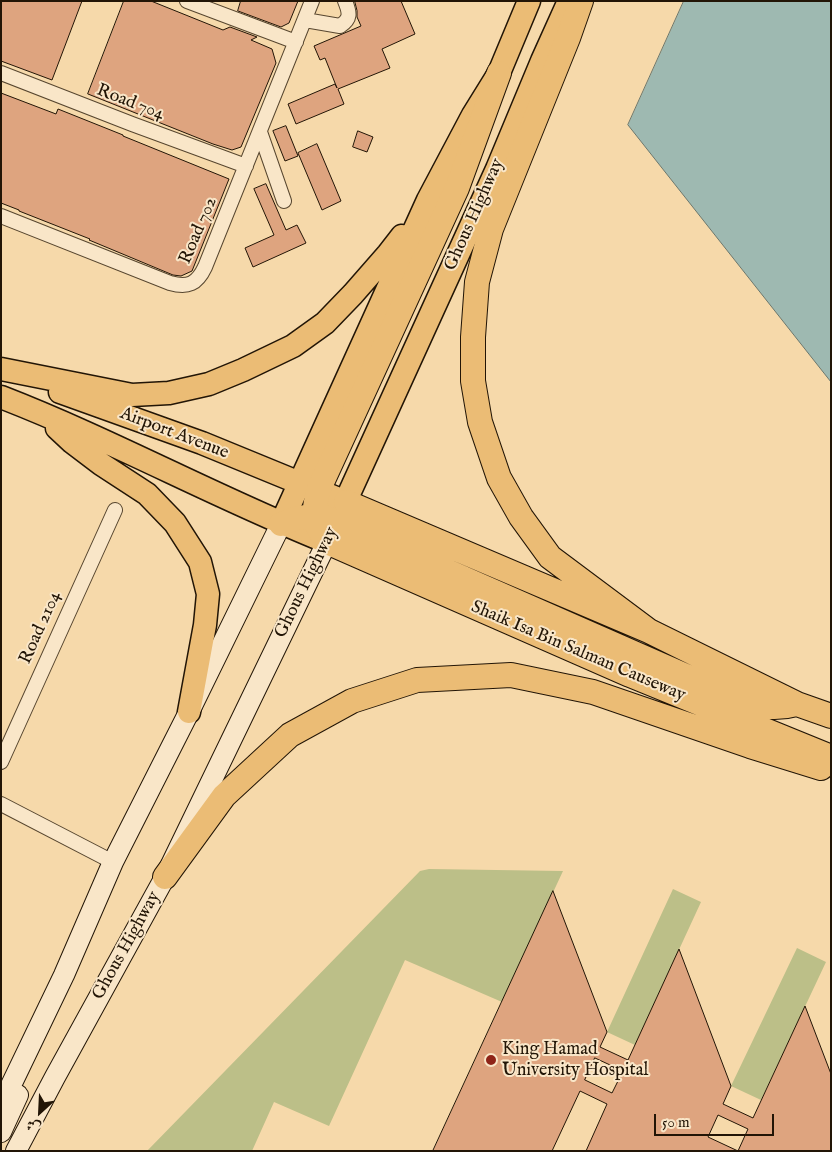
<!DOCTYPE html>
<html>
<head>
<meta charset="utf-8">
<style>
	body { margin:0 }
	#map { position:relative; width:832px; height:1152px; overflow:hidden; background:#f6d9aa; font-family:"IM FELL English",Amiri,serif }
	canvas { display:block }
	.frame { position:absolute; inset:0; border:2px solid #221506; pointer-events:none }
	.north { position:absolute; left:15px; top:1087px; width:50px; height:50px; -webkit-text-stroke:4px #f9e6c8; paint-order:stroke; rotate:205deg; font-size:14px; font-weight:700; line-height:20px; text-align:center; color:#221506 }
	.north::after { content:''; display:block; margin:auto; width:18px; height:22px; background:#221506; clip-path:polygon(50% 0,100% 100%,50% 72%,0 100%) }
	.scale { position:absolute; left:654px; top:1114px; width:120px; height:22px; box-sizing:border-box; border:2px solid #221506; border-top:0; padding-left:6px; font-size:15px; line-height:18px; white-space:nowrap; color:#221506; -webkit-text-stroke:4px #f9e6c8; paint-order:stroke }
</style>
</head>
<body>
<div id="map">
<canvas width="832" height="1152"></canvas>
<div class="frame"></div>
<div class="north">ش</div>
<div class="scale">50 m</div>
</div>
<script>
const ctx = document.querySelector('canvas').getContext('2d');
ctx.lineJoin = 'round';
function paint(path, color) {
  ctx.fillStyle = color;
  ctx.fill(path, 'evenodd');
}
function trace(path, color, width, dash) {
  ctx.strokeStyle = color;
  ctx.lineWidth = width;
  ctx.lineCap = dash ? 'butt' : 'round';
  ctx.setLineDash(dash || []);
  ctx.stroke(path);
}
function drawText(font, color, halo, rows, align = 'center') {
  ctx.font = font + ' "IM FELL English",serif';
  ctx.lineWidth = 4;
  ctx.setLineDash([]);
  ctx.textBaseline = 'middle';
  ctx.strokeStyle = halo;
  ctx.fillStyle = color;
  for (const [text, x, y, turn = 0] of rows) {
    ctx.save();
    ctx.translate(x, y);
    ctx.rotate((+turn || 0) * Math.PI / 180);
    ctx.textAlign = isNaN(turn) ? turn : align;
    if (halo) ctx.strokeText(text, 0, 0);
    ctx.fillText(text, 0, 0);
    ctx.restore();
  }
}
paint(new Path2D(`
	M429,869L563,871L502,1002L405,960L329,1126L274,1102L252,1151H147L420,871Z
	M673,889L701,902L635,1045L607,1032Z
	M797,948L826,962L761,1100L731,1086Z`), '#bcbf88');
const water = new Path2D(`
	M684,1H831V382L628,125Z`);
paint(water, '#9eb9b1');
trace(water, '#6c776d', 1);
const building = new Path2D(`
	M1,1H82L52,80L1,61Z
	M124,1H151L223,30L230,27L257,37L251,40L272,49L276,63L241,147L232,150L213,144L88,94Z
	M241,1H298L289,23L281,27L238,11Z
	M355,1H401L415,34L382,49L390,68L338,89L344,104L296,124L288,104L335,84L337,88L325,58L320,60L314,46L361,26L357,17V11Z
	M1,93L56,114L58,109L123,135V136L229,179L192,271L181,276L173,275L89,240L90,239L19,211V210L1,203Z
	M286,126L298,156L285,161L273,131Z
	M358,131L373,137L367,152L353,147Z
	M317,144L341,201L322,210L298,153Z
	M266,184L286,230L297,225L306,243L253,267L245,248L274,235L254,189Z
	M553,891L607,1032L600,1047L628,1060L679,949L731,1086L723,1104L753,1118L805,1006L831,1074V1151H738L748,1129L718,1115L708,1137L738,1151H586L607,1104L580,1091L552,1151H433ZM595,1058L623,1071L612,1093L585,1080Z`);
paint(building, '#dea47f');
trace(building, '#221506', 1);
const minor = new Path2D(`
	M187,1L296,42
	M305,20L340,26C351,19 350,13 345,1
	M1,73L132,124L246,166
	M260,132L284,201
	M1,216L170,283C188,288 197,284 205,267L312,1
	M1,762L115,510
	M1,804L113,862`);
const secondary = new Path2D(`
	M1,1106L64,975L113,862L189,712L281,524
	M1,1132L18,1095
	M16,1151L55,1077L165,877L327,542`);
const primary = new Path2D(`
	M1,369L132,395L169,393L209,384L243,370L293,346L325,323L353,294L388,254L402,236
	M60,392L202,443L346,502
	M1,397C112,440 217,498 327,542L497,169L542,61L569,1
	M57,428L72,442L101,464L147,494L175,523L200,562L208,594L205,625L189,712
	M281,524L428,200L473,115L499,73L529,1`);
const trunk = new Path2D(`
	M581,1L568,38L491,229L477,282L473,337V381L480,422L499,478L521,517L550,557L649,631
	M499,73L457,188L318,491C313,518 311,519 327,542L630,675L831,757
	M346,502L649,631L797,704L831,716
	M281,524C296,517 308,515 324,517L745,702C763,708 779,709 797,704
	M165,877L224,796L290,735L352,701L417,680L511,675L593,692L750,746L821,768`);
trace(minor, '#57462f', 16);
trace(secondary, '#221506', 22);
trace(primary, '#221506', 25);
trace(trunk, '#221506', 26);
trace(minor, '#f9e6c8', 14);
trace(secondary, '#f9e6c8', 20);
trace(primary, '#ebbc75', 22);
trace(trunk, '#ebbc75', 24);
for (const [x, y, r, color] of [
	[491,1060,6,"#8f2418"]
]) {
  const dot = new Path2D();
  dot.arc(x, y, r, 0, 2 * Math.PI);
  ctx.fillStyle = color;
  ctx.fill(dot);
  trace(dot, '#f9e6c8', 2);
}
drawText('18px', '#221506', '#f9e6c8', [
	["Road 704",130,103,21],
	["Ghous Highway",475,215,-66],
	["Road 702",199,231,-67],
	["Airport Avenue",174,434,21],
	["Ghous Highway",307,583,-64],
	["Road 2104",41,628,-66],
	["Shaik Isa Bin Salman Causeway",578,652,23],
	["Ghous Highway",127,946,-61]
]);
drawText('18px', '#221506', '#f9e6c8', [
	["King Hamad",502,1050],
	["University Hospital",502,1071]
], 'left');
</script>
</body>
</html>
